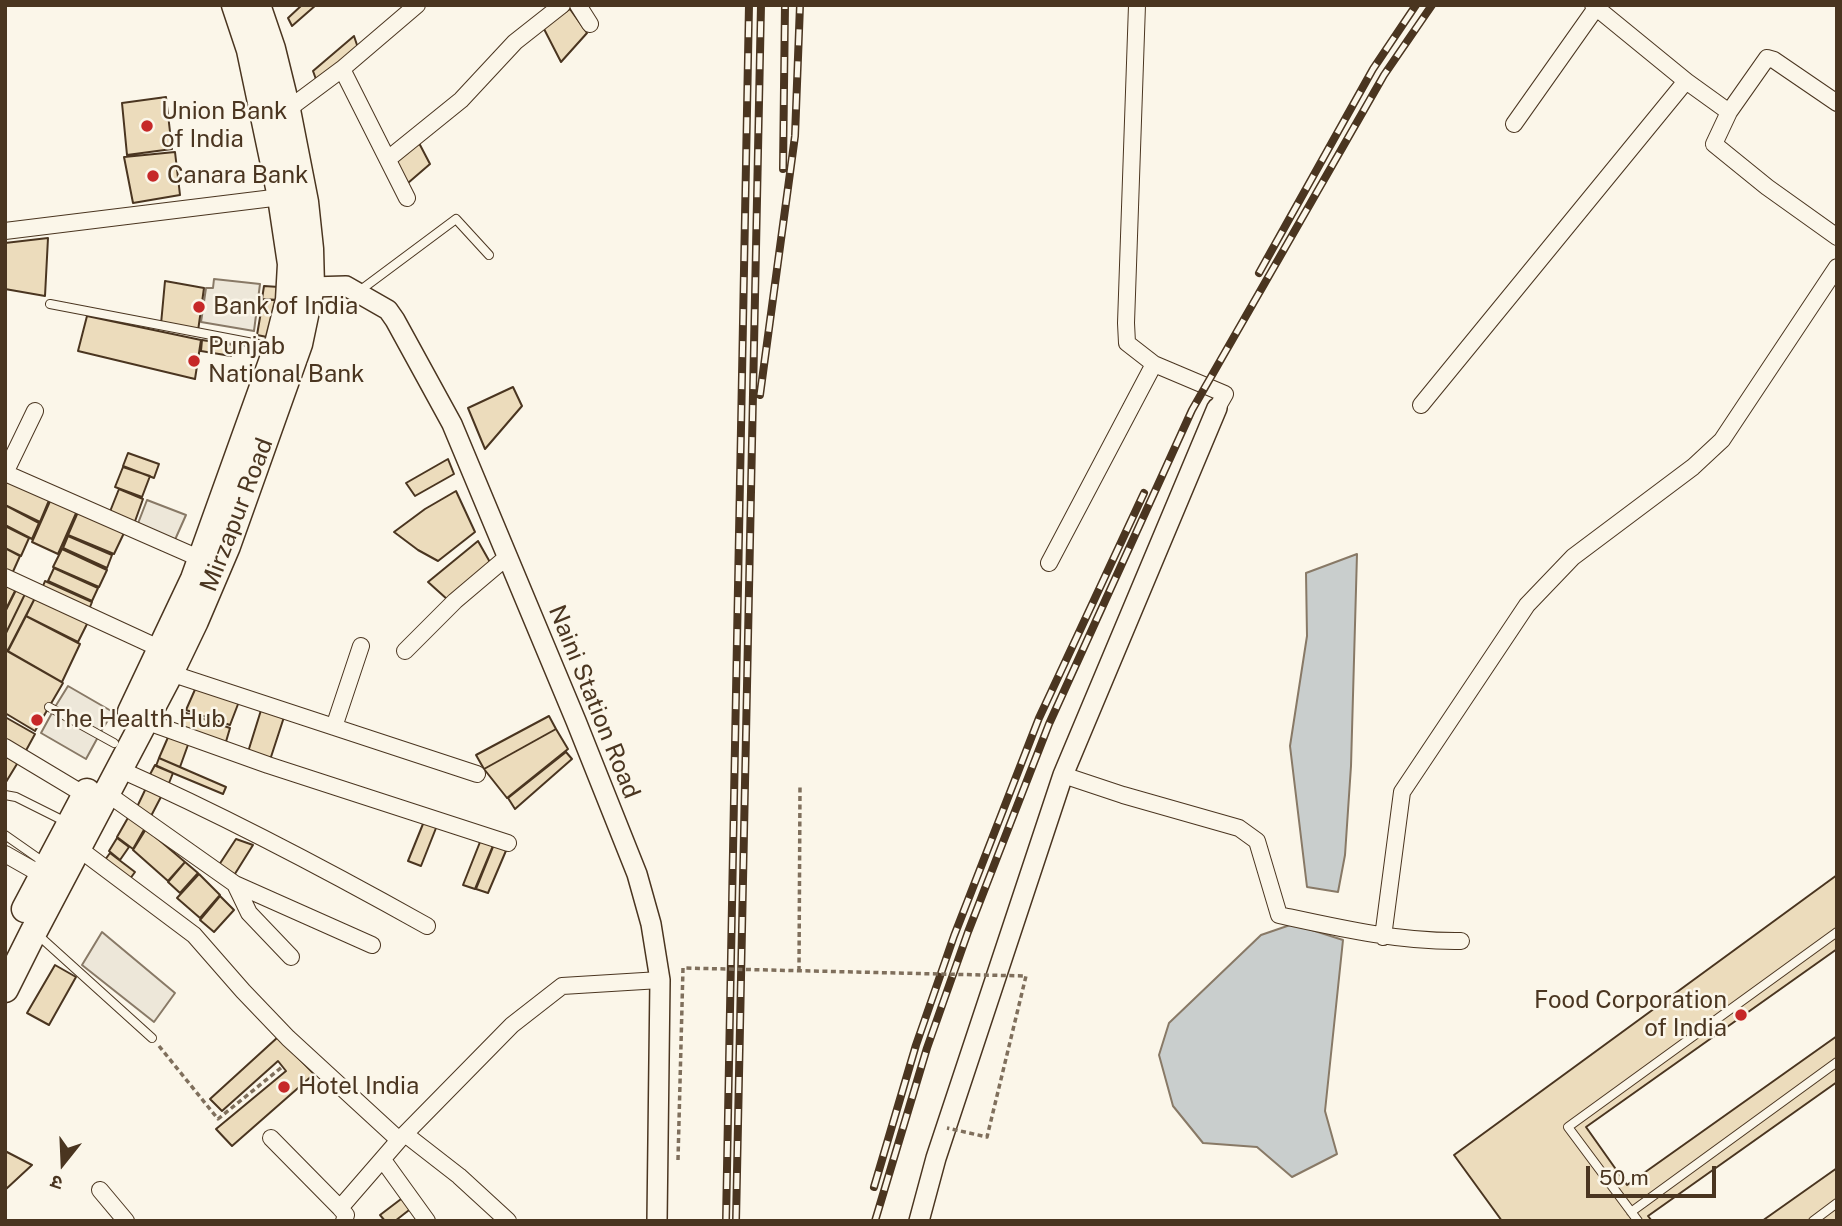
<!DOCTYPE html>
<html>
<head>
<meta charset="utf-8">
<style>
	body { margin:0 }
	#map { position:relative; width:1842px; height:1226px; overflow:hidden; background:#fbf6e9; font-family:"Public Sans","Noto Sans Devanagari",sans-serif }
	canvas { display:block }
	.frame { position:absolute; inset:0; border:7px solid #4a3520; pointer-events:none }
	.north { position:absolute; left:28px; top:1128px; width:70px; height:70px; -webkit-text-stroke:5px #fbf6e9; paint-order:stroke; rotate:198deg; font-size:19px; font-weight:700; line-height:28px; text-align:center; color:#4a3520 }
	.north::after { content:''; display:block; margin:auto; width:24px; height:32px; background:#4a3520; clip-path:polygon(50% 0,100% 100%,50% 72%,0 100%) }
	.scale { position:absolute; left:1586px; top:1166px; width:130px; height:32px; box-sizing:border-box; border:4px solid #4a3520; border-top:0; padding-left:9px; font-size:21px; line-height:24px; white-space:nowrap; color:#4a3520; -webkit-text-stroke:5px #fbf6e9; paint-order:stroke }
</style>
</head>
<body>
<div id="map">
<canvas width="1842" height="1226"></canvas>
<div class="frame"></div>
<div class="north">उ</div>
<div class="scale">50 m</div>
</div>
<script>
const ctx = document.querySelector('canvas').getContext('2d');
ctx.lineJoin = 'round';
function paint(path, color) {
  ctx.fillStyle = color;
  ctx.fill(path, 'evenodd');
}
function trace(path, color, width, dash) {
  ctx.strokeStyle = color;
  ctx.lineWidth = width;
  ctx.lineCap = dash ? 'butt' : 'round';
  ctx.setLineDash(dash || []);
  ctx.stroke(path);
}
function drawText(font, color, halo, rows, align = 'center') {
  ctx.font = font + ' "Public Sans",sans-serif';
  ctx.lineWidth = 5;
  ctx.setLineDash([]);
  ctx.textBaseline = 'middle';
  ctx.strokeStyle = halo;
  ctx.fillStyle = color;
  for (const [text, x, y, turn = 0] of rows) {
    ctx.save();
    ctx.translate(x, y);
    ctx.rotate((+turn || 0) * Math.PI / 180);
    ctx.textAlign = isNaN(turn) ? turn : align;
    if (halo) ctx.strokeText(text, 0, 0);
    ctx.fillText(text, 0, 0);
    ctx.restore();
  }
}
const parking = new Path2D(`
	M214,279L260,284L254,331L201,322L206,288H213Z
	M147,500L186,515L174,542L137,526Z
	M68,686L113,712L100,733L55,707Z
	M53,711L98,737L86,759L41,733Z
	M102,932L175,993L154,1022L82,965Z`);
paint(parking, '#ede7d9');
trace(parking, '#887966', 2);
const water = new Path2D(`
	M1357,554L1351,766L1345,855L1338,892L1307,887L1290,746L1307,636L1306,573Z
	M1293,924L1343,940L1325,1111L1337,1154L1292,1177L1257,1147L1203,1143L1173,1106L1159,1055L1169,1023L1261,935Z`);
paint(water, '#c9cecd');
trace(water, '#887966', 2);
const building = new Path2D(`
	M302,5H316L292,26L288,18Z
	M570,9L587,33L561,62L543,27Z
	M354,36L358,48L317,82L313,71Z
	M166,97L172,149L127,155L122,103Z
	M419,143L430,164L408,183L395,163Z
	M175,152L180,195L133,203L124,157Z
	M48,238L45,296L5,289V243Z
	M165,281L204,288L198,331L161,324Z
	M264,286L279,287V300L262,299Z
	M263,300H279L272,338L257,335Z
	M87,316L201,340L195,379L78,351Z
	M202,340L233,345L231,356L201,351Z
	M513,387L522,406L485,449L468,408Z
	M128,453L159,464L154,478L123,466Z
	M448,459L454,474L415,496L406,483Z
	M123,467L150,476L142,497L115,487Z
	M8,478L50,498L40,522L5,505V485Z
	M119,489L143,499L134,524L109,514Z
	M456,491L475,532L438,561L418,550L394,532L425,509Z
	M51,499L77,511L58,554L32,542Z
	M5,505L39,523L32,539L5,525Z
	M78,512L124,533L114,554L68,535Z
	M5,526L29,538L21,556L5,548Z
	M68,536L112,555L107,568L63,548Z
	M478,541L491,564L448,600L428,582Z
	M5,548L20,556L11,576L5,573Z
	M62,549L107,570L99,587L53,567Z
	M54,568L98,588L92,601L48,581Z
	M45,581L92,602L88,612L41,591Z
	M8,583L17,587L5,611V588Z
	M17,588L26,592L5,635V612Z
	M26,592L36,596L8,650L5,649V635Z
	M36,596L88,622L78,642L26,616Z
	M26,616L80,644L62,682L8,651Z
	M5,650L63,683L35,731L5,713Z
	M197,685L240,699L230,725L186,710Z
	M262,707L285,714L270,760L248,752Z
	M183,712L230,728L225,745L178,730Z
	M549,716L556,729L484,769L476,755Z
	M5,717L35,734L23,756L5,746Z
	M556,729L568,749L507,798L484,769Z
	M169,735L189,742L180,767L159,758Z
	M5,750L20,759L6,782L5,781Z
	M566,752L572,759L515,809L508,798Z
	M159,758L226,787L223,794L156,766Z
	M155,765L173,773L167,788L147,780Z
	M147,786L163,793L150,818L136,809Z
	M129,816L145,828L133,849L117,837Z
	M425,819L438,823L421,866L408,861Z
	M146,829L185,862L168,881L133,850Z
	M482,837L495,841L475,889L463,885Z
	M117,838L129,847L120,860L109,851Z
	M236,839L253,845L233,877L217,868Z
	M495,842L508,846L488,893L476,889Z
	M110,853L135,872L127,883L102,864Z
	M185,862L198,873L180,893L168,882Z
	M199,874L220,895L200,918L177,898Z
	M1837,875V1221H1502L1454,1155Z
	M220,896L234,910L214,932L200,920Z
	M1837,949V1036L1627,1185L1586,1127Z
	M55,965L76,977L49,1025L27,1013Z
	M278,1037L314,1074L232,1146L216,1129L286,1071L278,1061L222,1111L210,1099Z
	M1837,1082V1168L1762,1221H1652L1648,1216Z
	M5,1151L32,1165L5,1190Z
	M405,1196L413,1207L395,1221H385L380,1215Z`);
paint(building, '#ecdcbc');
trace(building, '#4a3520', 2);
const service = new Path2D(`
	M358,292L456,219L489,255
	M50,304L274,347
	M49,707L114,743
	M5,795L16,797L66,822
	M5,835L45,863
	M38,935L152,1038
	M1631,1212L1837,1062
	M1638,1221L1568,1127L1837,932
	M1813,1221L1837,1203`);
const minor = new Path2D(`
	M578,5L590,24
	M1137,5L1126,323L1127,343L1154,364
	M1593,5L1686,81L1729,112
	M342,69L407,198
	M1837,103L1774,60L1767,58L1729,112L1714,144L1767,187L1837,237
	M287,110L342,69L417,5
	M1514,124L1596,8
	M388,159L461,100L515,42L562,5
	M5,231L281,197
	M1421,405L1686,81
	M5,473L201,559
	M5,473L35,411
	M1049,563L1154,364L1225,394L1217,408
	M5,577L161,649
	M405,651L455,601L507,557
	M170,673L477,774
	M145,721L268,765L508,843
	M334,727L361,646
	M5,747L85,795
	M119,769C225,816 327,870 427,926
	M1063,775L1123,795L1239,828L1257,841L1279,915C1339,928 1399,942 1461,941
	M102,790L235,884L372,945
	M78,848L194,935L243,991L288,1038L399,1140
	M5,854L42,875
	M235,884L249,913L291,957
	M1383,937L1402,792L1527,605L1573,557L1693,467L1722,440L1837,267
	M405,1134L459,1176L508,1221
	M271,1138L340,1208L346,1215L344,1221
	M383,1160L427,1221
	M100,1190L126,1221
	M340,1208L399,1140L512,1025L562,986L660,980`);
const tertiary = new Path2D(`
	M311,287L346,286L388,310L395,320L452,424L576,721L637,874L651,924L660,980L657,1221
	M919,1221L936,1158L1063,775L1217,408`);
const trunk = new Path2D(`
	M131,712L194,579L277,348L289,300L291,264L281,197L250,50L235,5
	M25,909L87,792
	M5,989L34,931L170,673L195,621L227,546L299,344L311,287L310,249L305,202L287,110L272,49L257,5`);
trace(service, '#4a3520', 10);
trace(minor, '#4a3520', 18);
trace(tertiary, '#4a3520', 22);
trace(trunk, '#4a3520', 29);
trace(new Path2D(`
	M799,971L800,786
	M159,1046L218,1119L282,1067`), '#7f6f5c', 3.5, [5, 3.5]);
trace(service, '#fbf6e9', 8);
trace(minor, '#fbf6e9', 16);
trace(tertiary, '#fbf6e9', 19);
trace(trunk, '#fbf6e9', 26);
const rail = new Path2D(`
	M783,169L785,5
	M1259,273L1373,69L1416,5
	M760,395L795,136L800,5
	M874,1187L916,1045L954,936L1039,718L1144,493
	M726,1221L749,5
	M736,1221L761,5
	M875,1221L927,1048L968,932L1049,724L1192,410L1384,75L1432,5`);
trace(rail, '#4a3520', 8);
trace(rail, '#fbf6e9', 5, [16]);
trace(new Path2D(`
	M678,1160L683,968L1026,976L987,1137L947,1128`), '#7f6f5c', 3.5, [5, 3.5]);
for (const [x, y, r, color] of [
	[147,126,7,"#c62828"],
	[153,176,7,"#c62828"],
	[199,307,7,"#c62828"],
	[194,361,7,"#c62828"],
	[37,720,7,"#c62828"],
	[1741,1015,7,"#c62828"],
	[284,1087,7,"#c62828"]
]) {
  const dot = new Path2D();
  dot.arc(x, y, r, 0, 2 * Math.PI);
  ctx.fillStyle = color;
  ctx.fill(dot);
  trace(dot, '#fbf6e9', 2.5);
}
drawText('24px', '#4a3520', '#fbf6e9', [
	["Union Bank",161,112],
	["of India",161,140],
	["Canara Bank",167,176],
	["Bank of India",213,307],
	["Punjab",208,347],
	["National Bank",208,375],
	["The Health Hub",51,720],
	["Food Corporation",1727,1001,"right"],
	["of India",1727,1029,"right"],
	["Hotel India",298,1087]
], 'left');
drawText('24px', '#4a3520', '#fbf6e9', [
	["Mirzapur Road",237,515,-69],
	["Naini Station Road",594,702,68]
]);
</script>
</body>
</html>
